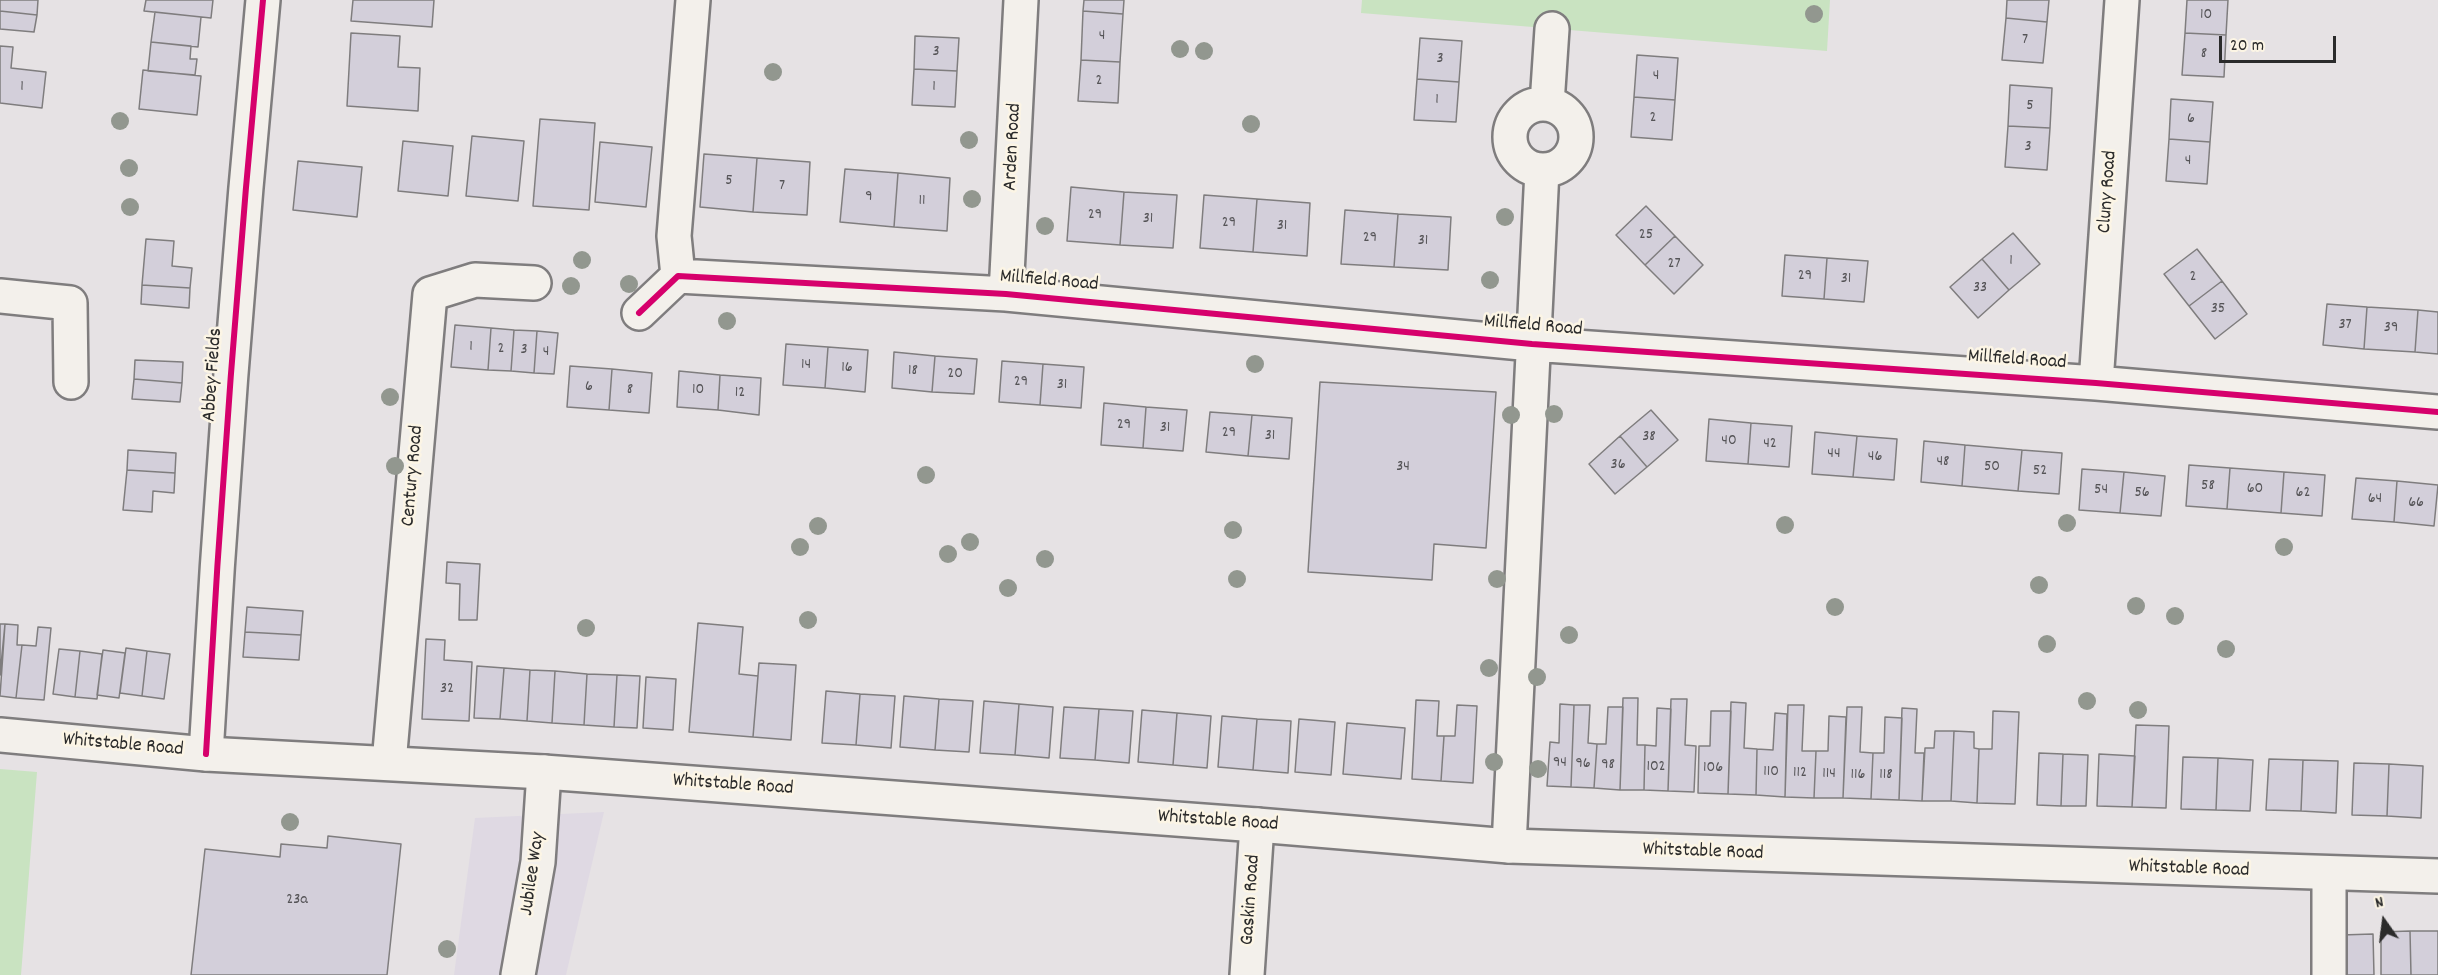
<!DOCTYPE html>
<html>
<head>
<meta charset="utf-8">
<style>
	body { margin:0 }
	#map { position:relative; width:2438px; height:975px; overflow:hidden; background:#e6e2e4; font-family:Dekko,sans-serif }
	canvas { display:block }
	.north { position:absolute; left:2354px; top:891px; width:60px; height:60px; -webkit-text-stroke:4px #fcf5e5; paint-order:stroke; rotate:346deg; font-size:16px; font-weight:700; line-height:24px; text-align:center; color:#2b2b2b }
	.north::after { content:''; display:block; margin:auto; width:21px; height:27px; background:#2b2b2b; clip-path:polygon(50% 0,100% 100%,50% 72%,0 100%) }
	.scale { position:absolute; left:2219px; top:36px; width:117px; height:27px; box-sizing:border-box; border:3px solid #2b2b2b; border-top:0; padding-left:8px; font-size:18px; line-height:21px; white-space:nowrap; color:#2b2b2b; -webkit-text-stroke:4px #fcf5e5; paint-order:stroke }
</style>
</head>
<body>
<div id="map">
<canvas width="2438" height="975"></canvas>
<div class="north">N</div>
<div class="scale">20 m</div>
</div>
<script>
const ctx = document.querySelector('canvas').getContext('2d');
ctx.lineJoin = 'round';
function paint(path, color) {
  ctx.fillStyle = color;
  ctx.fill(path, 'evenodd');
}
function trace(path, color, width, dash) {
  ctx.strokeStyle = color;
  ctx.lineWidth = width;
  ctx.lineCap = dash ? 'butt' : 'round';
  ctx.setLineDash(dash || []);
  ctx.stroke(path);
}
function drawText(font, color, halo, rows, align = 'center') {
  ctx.font = font + ' Dekko,sans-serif';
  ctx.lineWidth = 5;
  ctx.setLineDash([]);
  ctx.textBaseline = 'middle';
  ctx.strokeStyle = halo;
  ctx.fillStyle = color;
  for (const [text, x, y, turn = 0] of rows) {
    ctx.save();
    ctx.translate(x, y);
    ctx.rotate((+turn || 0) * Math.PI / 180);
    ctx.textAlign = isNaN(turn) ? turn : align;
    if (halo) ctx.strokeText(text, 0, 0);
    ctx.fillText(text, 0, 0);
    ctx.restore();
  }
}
paint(new Path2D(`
	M604,812L566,975H454L475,818Z`), '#dfd9e3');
paint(new Path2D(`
	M1362,0H1830L1827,51L1361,13Z
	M0,769L37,772L21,975H0Z`), '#c9e3c1');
const building = new Path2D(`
	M0,0H38L37,15L0,11Z
	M146,0H213L211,18L144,11Z
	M353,0H434L432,27L351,21Z
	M1084,0H1124L1123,14L1083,11Z
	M2007,0H2049L2047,22L2006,18Z
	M2187,0H2228L2226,35L2185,33Z
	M0,11L37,15L34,32L0,29Z
	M1083,11L1123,14L1120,62L1081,60Z
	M155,12L201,17L198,47L151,42Z
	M2006,18L2047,22L2043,63L2002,60Z
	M351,33L400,36L398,67L420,68L418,111L347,106Z
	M2185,33L2226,35L2224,77L2182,75Z
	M915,36L959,38L957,71L914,69Z
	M1420,38L1462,41L1459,82L1417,79Z
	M151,42L191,46L190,59H197L195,75L148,71Z
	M0,46L13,47L11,68L46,72L42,108L0,103Z
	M1637,55L1678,58L1675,100L1634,97Z
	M1081,60L1120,62L1118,103L1078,101Z
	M914,69L957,71L955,107L912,105Z
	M143,70L201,76L197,115L139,109Z
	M1417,79L1459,82L1456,122L1414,120Z
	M2010,85L2052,88L2050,128L2008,126Z
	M1634,97L1675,100L1672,140L1631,137Z
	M2171,99L2213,102L2210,142L2169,139Z
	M540,119L595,123L589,210L533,206Z
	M2008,126L2050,128L2047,170L2005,167Z
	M472,136L524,141L518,201L466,196Z
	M2169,139L2210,142L2207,184L2166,181Z
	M403,141L453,146L448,196L398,191Z
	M600,142L652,147L646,207L595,202Z
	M704,154L757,158L753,212L700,207Z
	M757,158L810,162L807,215L753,212Z
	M298,161L362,167L357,217L293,210Z
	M845,169L898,173L894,227L840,222Z
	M898,173L950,178L947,231L894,227Z
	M1071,187L1124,192L1120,245L1067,241Z
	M1124,192L1177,195L1173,248L1120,245Z
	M1204,195L1257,199L1253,252L1200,248Z
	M1257,199L1310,203L1307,256L1253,252Z
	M1646,206L1675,236L1645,265L1616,235Z
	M1345,210L1398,214L1394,267L1341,264Z
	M1398,214L1451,217L1448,270L1394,267Z
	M2013,233L2040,264L2009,290L1982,259Z
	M1675,236L1703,265L1674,294L1645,265Z
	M146,239L174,241L172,266L192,268L190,288L142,285Z
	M2197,249L2222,281L2189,306L2164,274Z
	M1785,255L1827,258L1824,299L1782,296Z
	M1827,258L1868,261L1864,302L1824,299Z
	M1982,259L2009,290L1978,318L1950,287Z
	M2222,281L2247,314L2215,339L2189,306Z
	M142,285L190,288L189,308L141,304Z
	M2327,304L2367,307L2364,349L2323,345Z
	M2367,307L2418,310L2415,352L2364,349Z
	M2418,310L2438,312V354L2415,352Z
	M455,325L491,328L488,370L451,367Z
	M491,328L514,330L511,371L488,370Z
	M514,330L537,331L534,373L511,371Z
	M537,331L558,333L554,374L534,373Z
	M786,344L828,347L825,388L783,385Z
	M828,347L868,350L865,392L825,388Z
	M894,352L935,356L932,392L892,388Z
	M935,356L977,359L974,394L932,392Z
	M135,360L183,362L182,383L134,379Z
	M1002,361L1043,364L1040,405L999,402Z
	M1043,364L1084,367L1081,408L1040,405Z
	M570,366L612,369L609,410L567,407Z
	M612,369L652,373L649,413L609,410Z
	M679,371L720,375L718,410L677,407Z
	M720,375L761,378L759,415L718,410Z
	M134,379L182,383L180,402L132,399Z
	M1320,382L1496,392L1486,548L1434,544L1432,580L1308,572Z
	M1104,403L1146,407L1143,448L1101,445Z
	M1146,407L1187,410L1183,451L1143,448Z
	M1651,410L1678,440L1647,467L1620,436Z
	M1210,412L1252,415L1248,456L1206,452Z
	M1252,415L1292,418L1289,459L1248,456Z
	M1709,419L1751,423L1748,464L1706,461Z
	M1751,423L1792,426L1789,467L1748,464Z
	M1815,432L1857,436L1853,477L1812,474Z
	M1620,436L1647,467L1615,494L1589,464Z
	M1857,436L1897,439L1894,480L1853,477Z
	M1924,441L1965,445L1962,486L1921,482Z
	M1965,445L2022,450L2018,491L1962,486Z
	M128,450L176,453L175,473L127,470Z
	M2022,450L2062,453L2059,494L2018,491Z
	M2189,465L2230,468L2227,509L2186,506Z
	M2230,468L2284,472L2281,513L2227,509Z
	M2082,469L2124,472L2120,513L2079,510Z
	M127,470L175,473L174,493L153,491L152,512L123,510Z
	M2124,472L2165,476L2161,516L2120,513Z
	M2284,472L2325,475L2322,516L2281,513Z
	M2356,478L2397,481L2394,522L2352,519Z
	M2397,481L2438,485L2434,526L2394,522Z
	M447,562L480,564L477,620H459L460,584L446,583Z
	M247,607L303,611L301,635L245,632Z
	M698,623L743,627L739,674L758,676L753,737L689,732Z
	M0,624H5L0,675Z
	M5,624L18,625L17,645H22L16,698L0,696Z
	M38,627L51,628L44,700L16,698L22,645L36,646Z
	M245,632L301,635L299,660L243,657Z
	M426,639L445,640L444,660L472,662L469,721L422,719Z
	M126,648L147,651L142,696L120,693Z
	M59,649L80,651L75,697L53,694Z
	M103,650L125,653L119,698L97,695Z
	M80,651L102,654L97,699L75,697Z
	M147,651L170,654L164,699L142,696Z
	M759,663L796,665L791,740L753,737Z
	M477,666L504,668L500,719L474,718Z
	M504,668L530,670L527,721L500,719Z
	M530,670L555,671L552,723L527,721Z
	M555,671L587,674L584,725L552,723Z
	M587,674L617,675L614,727L584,725Z
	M617,675L640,676L637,728L614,727Z
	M646,677L676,679L673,730L643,728Z
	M826,691L860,694L856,745L822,743Z
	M860,694L895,696L891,748L856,745Z
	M904,696L939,699L935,750L900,747Z
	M1623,698H1638L1637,745H1645L1644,790H1620Z
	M939,699L973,701L969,752L935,750Z
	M1671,699H1687L1685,745L1696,746L1694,792L1668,791Z
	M1416,700L1439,701L1437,736H1444L1441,781L1412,779Z
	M984,701L1019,704L1015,755L980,753Z
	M1731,702L1746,703L1744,748L1757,749L1756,795L1728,794Z
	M1019,704L1053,707L1049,758L1015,755Z
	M1560,704L1574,705L1571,787L1547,786L1550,742L1559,743Z
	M1457,705L1477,706L1473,783L1441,781L1444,736H1455Z
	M1574,705H1590L1588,743L1597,744L1594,788L1571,787Z
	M1788,705H1804L1802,751H1816L1814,798L1785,797Z
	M1064,707L1099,709L1095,760L1060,758Z
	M1608,707H1623L1620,790L1594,788L1597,744H1606Z
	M1847,707H1862L1860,752L1873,753L1871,799L1843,798Z
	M1657,708L1671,709L1668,791L1644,790L1645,745L1656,746Z
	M1902,708L1917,709L1915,753H1924L1922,801L1899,800Z
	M1099,709L1133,711L1129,763L1095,760Z
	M1142,710L1177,713L1173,765L1138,762Z
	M1711,711H1731L1728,794L1698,793L1699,746H1710Z
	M1993,711L2019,712L2015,804L1977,803L1979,749H1992Z
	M1177,713L1211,716L1207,768L1173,765Z
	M1775,713L1787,714L1785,797L1756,795L1757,749L1773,750Z
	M1222,716L1257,719L1253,770L1218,767Z
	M1829,716L1846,717L1843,798H1814L1816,751H1828Z
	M1885,717L1902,718L1899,800L1871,799L1873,753H1884Z
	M1257,719L1291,721L1288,773L1253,770Z
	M1299,719L1335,722L1331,775L1295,772Z
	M1347,723L1405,728L1401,779L1343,774Z
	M2136,725L2169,726L2166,808L2132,807Z
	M1935,731H1954L1951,801H1922L1925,748H1934Z
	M1954,731L1974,732V748L1979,749L1977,803L1951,801Z
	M2039,753L2063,754L2061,806L2037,805Z
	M2063,754L2088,755L2086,806H2061Z
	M2099,754L2135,756L2132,807L2097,806Z
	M2183,757L2218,758L2216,810L2181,809Z
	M2218,758L2253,760L2250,811L2216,810Z
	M2269,759L2303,760L2301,811L2266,810Z
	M2303,760L2338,761L2336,813L2301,811Z
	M2354,763L2389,764L2387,816L2352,815Z
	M2389,764L2423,766L2421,818L2387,816Z
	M328,836L401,844L387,975H191L205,849L280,857L281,844L327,848Z
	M2410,931H2438V975H2411Z
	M2410,931L2411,975H2381V932Z
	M2373,934L2374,975H2342L2341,935Z`);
paint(building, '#d3cfda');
trace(building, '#7f7d7e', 1.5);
const minor = new Path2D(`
	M1547,104L1552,29
	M1510 137a33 33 0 1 1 66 0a33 33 0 1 1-66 0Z
	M678,276L674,236L693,0
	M1006,294L1021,0
	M0,296L70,303L71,382
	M639,313L678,276L1006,294L1532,344L2096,383L2438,412
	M2096,383L2122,0
	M206,754C220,502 239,251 263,0
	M389,763L430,294L475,280L534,283
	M1509,846L1542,170
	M518,975L538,862L544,772
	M1247,975L1257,825
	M2329,975V874`);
const major = new Path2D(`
	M0,735L206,754L544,772L1257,825L1509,846L2438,876`);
trace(minor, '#7f7d7e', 38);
trace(major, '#7f7d7e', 38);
trace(minor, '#f3f0eb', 33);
trace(major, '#f3f0eb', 33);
trace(new Path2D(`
	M639,313L678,276L1006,294L1532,344L2096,383L2438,412
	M206,754C220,502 239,251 263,0`), '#d6006c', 6);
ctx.fillStyle = '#92978f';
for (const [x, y] of [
	[1814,14],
	[1180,49],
	[1204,51],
	[773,72],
	[120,121],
	[1251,124],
	[969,140],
	[129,168],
	[972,199],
	[130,207],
	[1505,217],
	[1045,226],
	[582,260],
	[1490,280],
	[629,284],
	[571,286],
	[727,321],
	[1255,364],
	[390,397],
	[1554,414],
	[1511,415],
	[395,466],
	[926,475],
	[2067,523],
	[1785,525],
	[818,526],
	[1233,530],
	[970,542],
	[800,547],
	[2284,547],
	[948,554],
	[1045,559],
	[1237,579],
	[1497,579],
	[2039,585],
	[1008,588],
	[2136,606],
	[1835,607],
	[2175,616],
	[808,620],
	[586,628],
	[1569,635],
	[2047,644],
	[2226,649],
	[1489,668],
	[1537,677],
	[2087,701],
	[2138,710],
	[1494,762],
	[1538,769],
	[290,822],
	[447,949]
]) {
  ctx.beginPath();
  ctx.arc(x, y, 9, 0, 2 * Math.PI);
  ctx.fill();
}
drawText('16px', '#555457', null, [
	["10",2206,16],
	["4",1102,37],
	["7",2025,41],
	["3",936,53],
	["8",2204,55],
	["3",1440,60],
	["4",1656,77],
	["2",1099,82],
	["1",22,88],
	["1",934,88],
	["1",1437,101],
	["5",2030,107],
	["2",1653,119],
	["6",2191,120],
	["3",2028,148],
	["4",2188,162],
	["5",729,182],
	["7",782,187],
	["9",869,198],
	["11",922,202],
	["29",1095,216],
	["31",1148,220],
	["29",1229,224],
	["31",1282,227],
	["25",1646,236],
	["29",1370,239],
	["31",1423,242],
	["1",2011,262],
	["27",1674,265],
	["29",1805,277],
	["2",2193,278],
	["31",1846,280],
	["33",1980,289],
	["35",2218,310],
	["37",2345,326],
	["39",2391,329],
	["1",471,348],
	["2",501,350],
	["3",524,351],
	["4",546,353],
	["14",806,366],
	["16",847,369],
	["18",913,372],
	["20",955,375],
	["29",1021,383],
	["31",1062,386],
	["6",589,388],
	["8",630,391],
	["10",698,391],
	["12",740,394],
	["29",1124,426],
	["31",1165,429],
	["29",1229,434],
	["31",1270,437],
	["38",1649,438],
	["40",1729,442],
	["42",1770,445],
	["44",1834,455],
	["46",1875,458],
	["48",1943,463],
	["36",1618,466],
	["34",1403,468],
	["50",1992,468],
	["52",2040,472],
	["58",2208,487],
	["60",2255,490],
	["54",2101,491],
	["56",2142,494],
	["62",2303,494],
	["64",2375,500],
	["66",2416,504],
	["32",447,690],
	["94",1560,764],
	["96",1583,765],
	["98",1608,766],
	["102",1656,768],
	["106",1713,769],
	["110",1771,773],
	["112",1800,774],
	["114",1829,775],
	["116",1858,776],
	["118",1886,776],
	["23a",297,901]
]);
drawText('20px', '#2b2b2b', '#fcf5e5', [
	["Arden Road",1014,147,-87],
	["Cluny Road",2109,192,-86],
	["Millfield Road",1049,282,5],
	["Millfield Road",1533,327,5],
	["Millfield Road",2017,361,4],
	["Abbey Fields",214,375,-86],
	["Century Road",414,476,-85],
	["Whitstable Road",123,746,5],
	["Whitstable Road",733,786,4],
	["Whitstable Road",1218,822,4],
	["Whitstable Road",1703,853,2],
	["Whitstable Road",2189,870,2],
	["Jubilee Way",534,874,-82],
	["Gaskin Road",1252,900,-86]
]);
</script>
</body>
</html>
